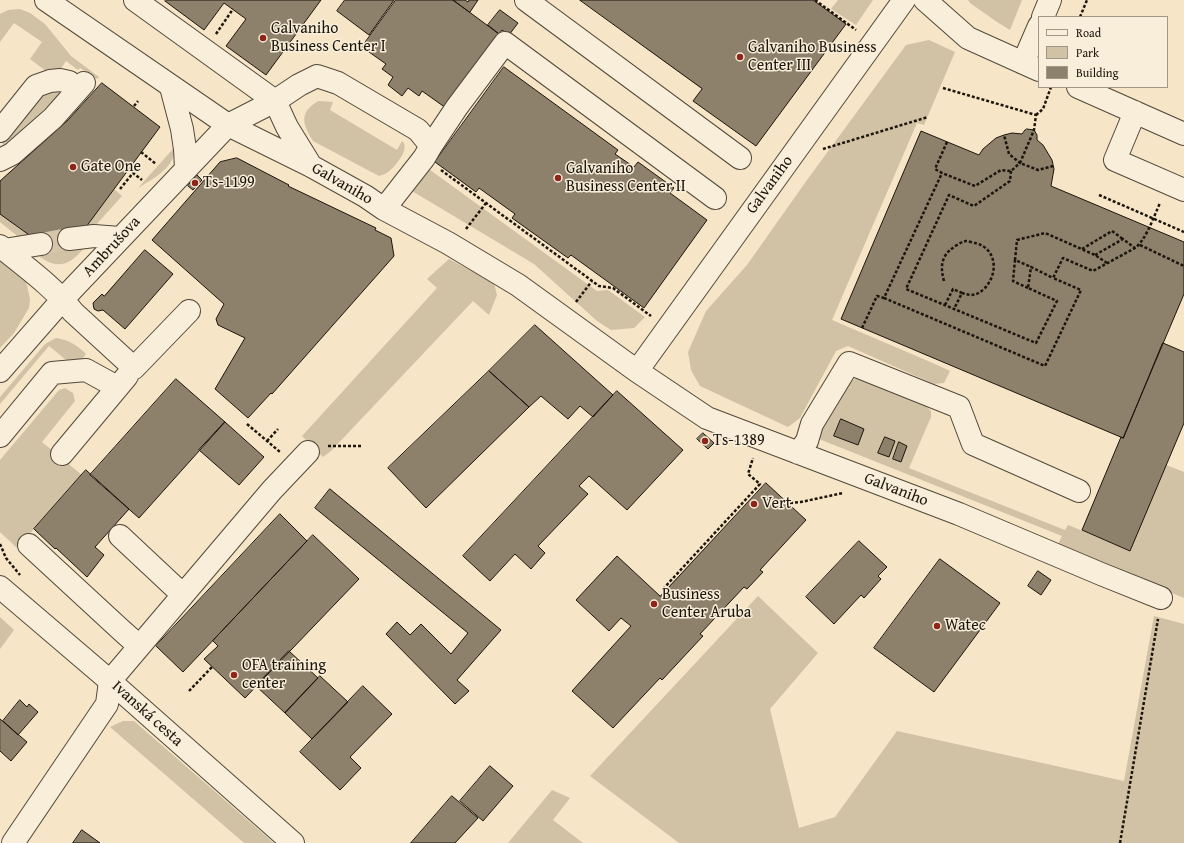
<!DOCTYPE html>
<html>
<head>
<meta charset="utf-8">
<style>
	body { margin:0 }
	#map { position:relative; width:1184px; height:843px; overflow:hidden; background:#f6e5c6; font-family:"Gentium Book Plus",serif }
	canvas { display:block }
	.legend { position:absolute; left:1038px; top:16px; width:130px; height:72px; box-sizing:border-box; background:#f9eeda; border:1px solid #a19787; margin:0; padding:5px 7px; list-style:none; font-size:12px; color:#1c150b }
	.legend li { display:flex; align-items:center; gap:8px; height:20px }
	.legend b { width:20px; border:1px solid #a19787 }
</style>
</head>
<body>
<div id="map">
<canvas width="1184" height="843"></canvas>
<ul class="legend">
<li><b style="height:5px;background:#f9eeda"></b>Road</li>
<li><b style="height:11px;background:#d1c2a6"></b>Park</li>
<li><b style="height:11px;background:#8d816c"></b>Building</li>
</ul>
</div>
<script>
const ctx = document.querySelector('canvas').getContext('2d');
ctx.lineJoin = 'round';
function paint(path, color) {
  ctx.fillStyle = color;
  ctx.fill(path, 'evenodd');
}
function trace(path, color, width, dash) {
  ctx.strokeStyle = color;
  ctx.lineWidth = width;
  ctx.lineCap = dash ? 'butt' : 'round';
  ctx.setLineDash(dash || []);
  ctx.stroke(path);
}
function drawText(font, color, halo, rows, align = 'center') {
  ctx.font = font + ' "Gentium Book Plus",serif';
  ctx.lineWidth = 3;
  ctx.setLineDash([]);
  ctx.textBaseline = 'middle';
  ctx.strokeStyle = halo;
  ctx.fillStyle = color;
  for (const [text, x, y, turn = 0] of rows) {
    ctx.save();
    ctx.translate(x, y);
    ctx.rotate((+turn || 0) * Math.PI / 180);
    ctx.textAlign = isNaN(turn) ? turn : align;
    if (halo) ctx.strokeText(text, 0, 0);
    ctx.fillText(text, 0, 0);
    ctx.restore();
  }
}
paint(new Path2D(`
	M838,0H873L856,25L831,9Z
	M968,0H1022L1010,30L997,22L970,3Z
	M20,9L30,13L45,24L71,56L99,77L97,79L80,68L78,70L66,61L58,73L46,71L30,59L42,42L14,23L0,42V14L8,10Z
	M929,40L955,52L924,125L917,123L832,320L935,364L950,371L944,383L934,384L848,346L836,351L800,418L788,427L700,386L691,370L688,352L706,311L747,265L807,180L906,45Z
	M55,90L61,93L15,138L4,145L2,143L37,96Z
	M318,101L333,102L330,110L397,150L402,141C411,148 395,167 388,172C386,174 382,175 379,176L313,141C302,123 299,113 318,101Z
	M176,139C175,144 176,150 174,155C169,171 151,180 138,188L172,150Z
	M426,167L597,291L608,290L645,317L634,328L611,330L597,321L534,264L412,191L414,183Z
	M114,189L122,196L95,226L86,227Z
	M0,214L32,237L21,239L0,222Z
	M86,244V246C67,269 55,270 32,251Z
	M0,256L26,281L30,299L29,308L14,333L0,348Z
	M449,259L494,283L497,295L489,315L473,301L331,451L323,457L302,436L437,288L427,279Z
	M56,338C69,340 77,345 86,354L79,363L71,364L49,346L0,404V397L45,344Z
	M863,378L926,406L931,411V417L909,468L1065,530L1068,525L1130,550L1166,465L1184,472V598L1057,546L1062,536L819,439L823,428L847,384L855,379Z
	M65,388L73,393L75,401L42,442L82,475L17,548L0,532V460L59,390Z
	M758,596L818,653L770,709L799,828L835,817L897,731L1124,781L1154,616L1184,624V843H679L590,776Z
	M0,617L14,630L0,649Z
	M123,721H134L274,843H244L110,727Z
	M552,790L570,798L553,820L583,843H508Z`), '#d1c2a6');
const building = new Path2D(`
	M166,0H321L266,75L226,46L246,19L224,3L204,30L165,1Z
	M345,0H394L369,35L337,11Z
	M396,0H453L499,34L485,52L446,108L422,91L419,96L408,88L402,96L388,85L393,77L382,69L386,64L362,47Z
	M453,0H465L468,2L469,0H478L470,12Z
	M580,0H813L846,24L756,146L693,101L702,89Z
	M500,10L518,23L509,35L502,30L499,34L488,25Z
	M504,67L618,150L615,154L634,167L638,162L674,188L670,193L707,220L644,308L571,255L568,258L512,218L515,214L479,188L476,192L435,162Z
	M102,83L160,127L86,227L32,237L0,214V181L68,120Z
	M1027,129L1034,130L1037,135V140L1043,145L1052,160L1054,169L1051,186L1184,242V294L1123,438L841,319L921,131L979,155L983,149L996,138L1004,135L1012,133L1022,134L1025,130Z
	M237,158L289,185L288,186L376,228L375,230L391,238L394,256L272,394L271,393L248,418L215,389L245,338L218,325L216,319L224,304L152,240L220,162Z
	M197,175L202,180L193,190L188,186Z
	M145,250L173,274L125,329L103,310L98,311L94,309L93,303L102,294L104,296Z
	M535,325L613,395L593,417L580,406L568,419L541,396L529,407L489,371Z
	M1163,343L1184,352V423L1130,551L1082,530L1121,437L1123,438Z
	M489,371L529,407L426,508L388,468Z
	M176,379L225,422L139,518L90,475Z
	M617,391L683,450L627,510L589,476L579,486L588,494L538,546L545,553L531,569L515,554L490,581L463,556Z
	M841,419L864,429L858,445L834,436Z
	M225,422L264,457L239,485L199,450Z
	M703,433L714,443L708,449L697,439Z
	M885,437L895,441L889,457L878,453Z
	M899,442L907,446L901,462L893,459Z
	M86,470L129,509L95,547L104,555L87,577L56,548L55,549L34,529Z
	M766,483L806,520L760,570L763,572L747,589L744,587L700,634L703,636L662,680L660,678L613,728L572,691L631,626L621,618L609,631L576,600L617,556L660,596Z
	M330,489L501,630L457,680L469,691L455,704L386,634L397,622L410,635L421,624L451,654L468,633L315,508Z
	M280,514L307,541L183,672L156,646Z
	M313,535L359,579L245,698L204,659L218,646L213,641Z
	M859,541L887,567L878,576L881,579L864,598L861,595L834,624L806,597Z
	M940,559L1000,603L934,692L874,648Z
	M1038,571L1051,580L1041,595L1028,586Z
	M289,651L318,678L285,713L256,686Z
	M320,676L348,702L312,739L285,713Z
	M363,686L392,714L350,757L361,768L340,790L300,752Z
	M20,700L27,707L29,704L38,712L18,735L3,721Z
	M0,719L27,742L11,761L0,751Z
	M490,766L513,786L483,821L460,801Z
	M452,796L478,818L455,843H411Z
	M82,830L100,843H73Z`);
paint(building, '#8d816c');
trace(building, '#1c150b', 1);
trace(new Path2D(`
	M41,244L69,239`), '#d5c6aa', 22, [22, 11]);
const minor = new Path2D(`
	M46,0L228,125L311,166L365,196L384,209L448,243L518,285L637,371L904,0
	M135,0L275,101L287,127L311,166
	M526,0L740,158
	M925,0L968,38L1039,70
	M1043,17L1050,0
	M1023,63L1039,26
	M171,87L182,129L185,149L186,168
	M1078,87L1184,134
	M1135,112L1115,160L1184,190
	M0,131L36,86L50,81L60,80L69,82
	M0,160L12,154L53,118L84,83
	M384,209L424,158L431,146L457,107L505,43L715,198
	M69,239L94,236L120,238
	M0,246C24,266 54,287 73,312L134,368L189,311
	M4,250L41,244
	M0,371L63,299L228,125L275,101L299,85L317,76L338,83L418,130L431,146
	M637,371L707,418L959,514L1101,574L1161,598
	M0,436L52,373L86,370L117,387
	M798,453L807,441L812,424L849,363L959,407L973,444L1079,491
	M62,454L127,376
	M120,536L183,595
	M29,545L120,629L139,646
	M0,587L110,681L293,843
	M13,843L107,704L110,681L272,490L308,452`);
trace(minor, '#52493a', 24);
trace(new Path2D(`
	M815,0L856,30
	M1080,17L1087,0
	M216,34L233,9
	M943,88L1036,115L1034,130L1020,163L1038,170L1053,166
	M134,106L138,101
	M1036,115L1043,109L1051,87
	M947,142L935,169L942,173L975,186L1001,170L1011,171L1020,163L1009,154L1004,135
	M823,149L928,117
	M141,152L156,164
	M441,170L599,286L613,288L651,316
	M1011,171L1010,181L974,206L949,195L906,289L1036,343L1057,301L1028,288L1031,267L1053,278
	M120,189L133,173L142,180
	M1099,195L1184,232
	M466,229L486,203
	M1140,245L1184,266
	M1082,249L1112,231L1123,239
	M1095,255L1123,239L1135,248
	M1015,260L1017,240L1045,233L1095,255L1107,263
	M944,281C941,270 940,259 950,250C954,247 960,242 966,241C969,241 973,243 975,243C997,248 999,274 984,289C976,296 971,296 962,293L954,309
	M1028,288L1013,281L1015,260L1031,267
	M884,298L1045,366L1081,290L1053,278L1063,258L1093,271L1135,248C1146,240 1154,216 1160,203
	M576,302L592,281
	M945,305L953,289L962,293
	M862,328L877,296L884,298L942,173
	M247,424L280,452
	M267,441L278,429
	M328,446H363
	M790,503L801,502L843,493
	M0,544L6,558L20,575
	M663,589L760,484L748,474L753,458
	M189,691L212,667
	M1120,843L1158,619`), '#1c150b', 2.5, [3, 2]);
trace(minor, '#f9eeda', 22);
for (const [x, y, r, color] of [
	[263,38,4,"#8f2418"],
	[740,57,4,"#8f2418"],
	[73,167,4,"#8f2418"],
	[558,178,4,"#8f2418"],
	[195,183,4,"#8f2418"],
	[705,441,4,"#8f2418"],
	[754,504,4,"#8f2418"],
	[654,604,4,"#8f2418"],
	[937,626,4,"#8f2418"],
	[234,675,4,"#8f2418"]
]) {
  const dot = new Path2D();
  dot.arc(x, y, r, 0, 2 * Math.PI);
  ctx.fillStyle = color;
  ctx.fill(dot);
  trace(dot, '#f9eeda', 1.5);
}
drawText('16px', '#1c150b', '#f9eeda', [
	["Galvaniho",271,29],
	["Business Center I",271,47],
	["Galvaniho Business",748,48],
	["Center III",748,66],
	["Gate One",81,167],
	["Galvaniho",566,169],
	["Business Center II",566,187],
	["Ts-1199",203,183],
	["Ts-1389",713,441],
	["Vert",762,504],
	["Business",662,595],
	["Center Aruba",662,613],
	["Watec",945,626],
	["OFA training",242,666],
	["center",242,684]
], 'left');
drawText('16px', '#1c150b', '#f9eeda', [
	["Galvaniho",342,184,30],
	["Galvaniho",770,185,-54],
	["Ambrušova",112,247,-47],
	["Galvaniho",896,490,21],
	["Ivanská cesta",147,714,42]
]);
</script>
</body>
</html>
